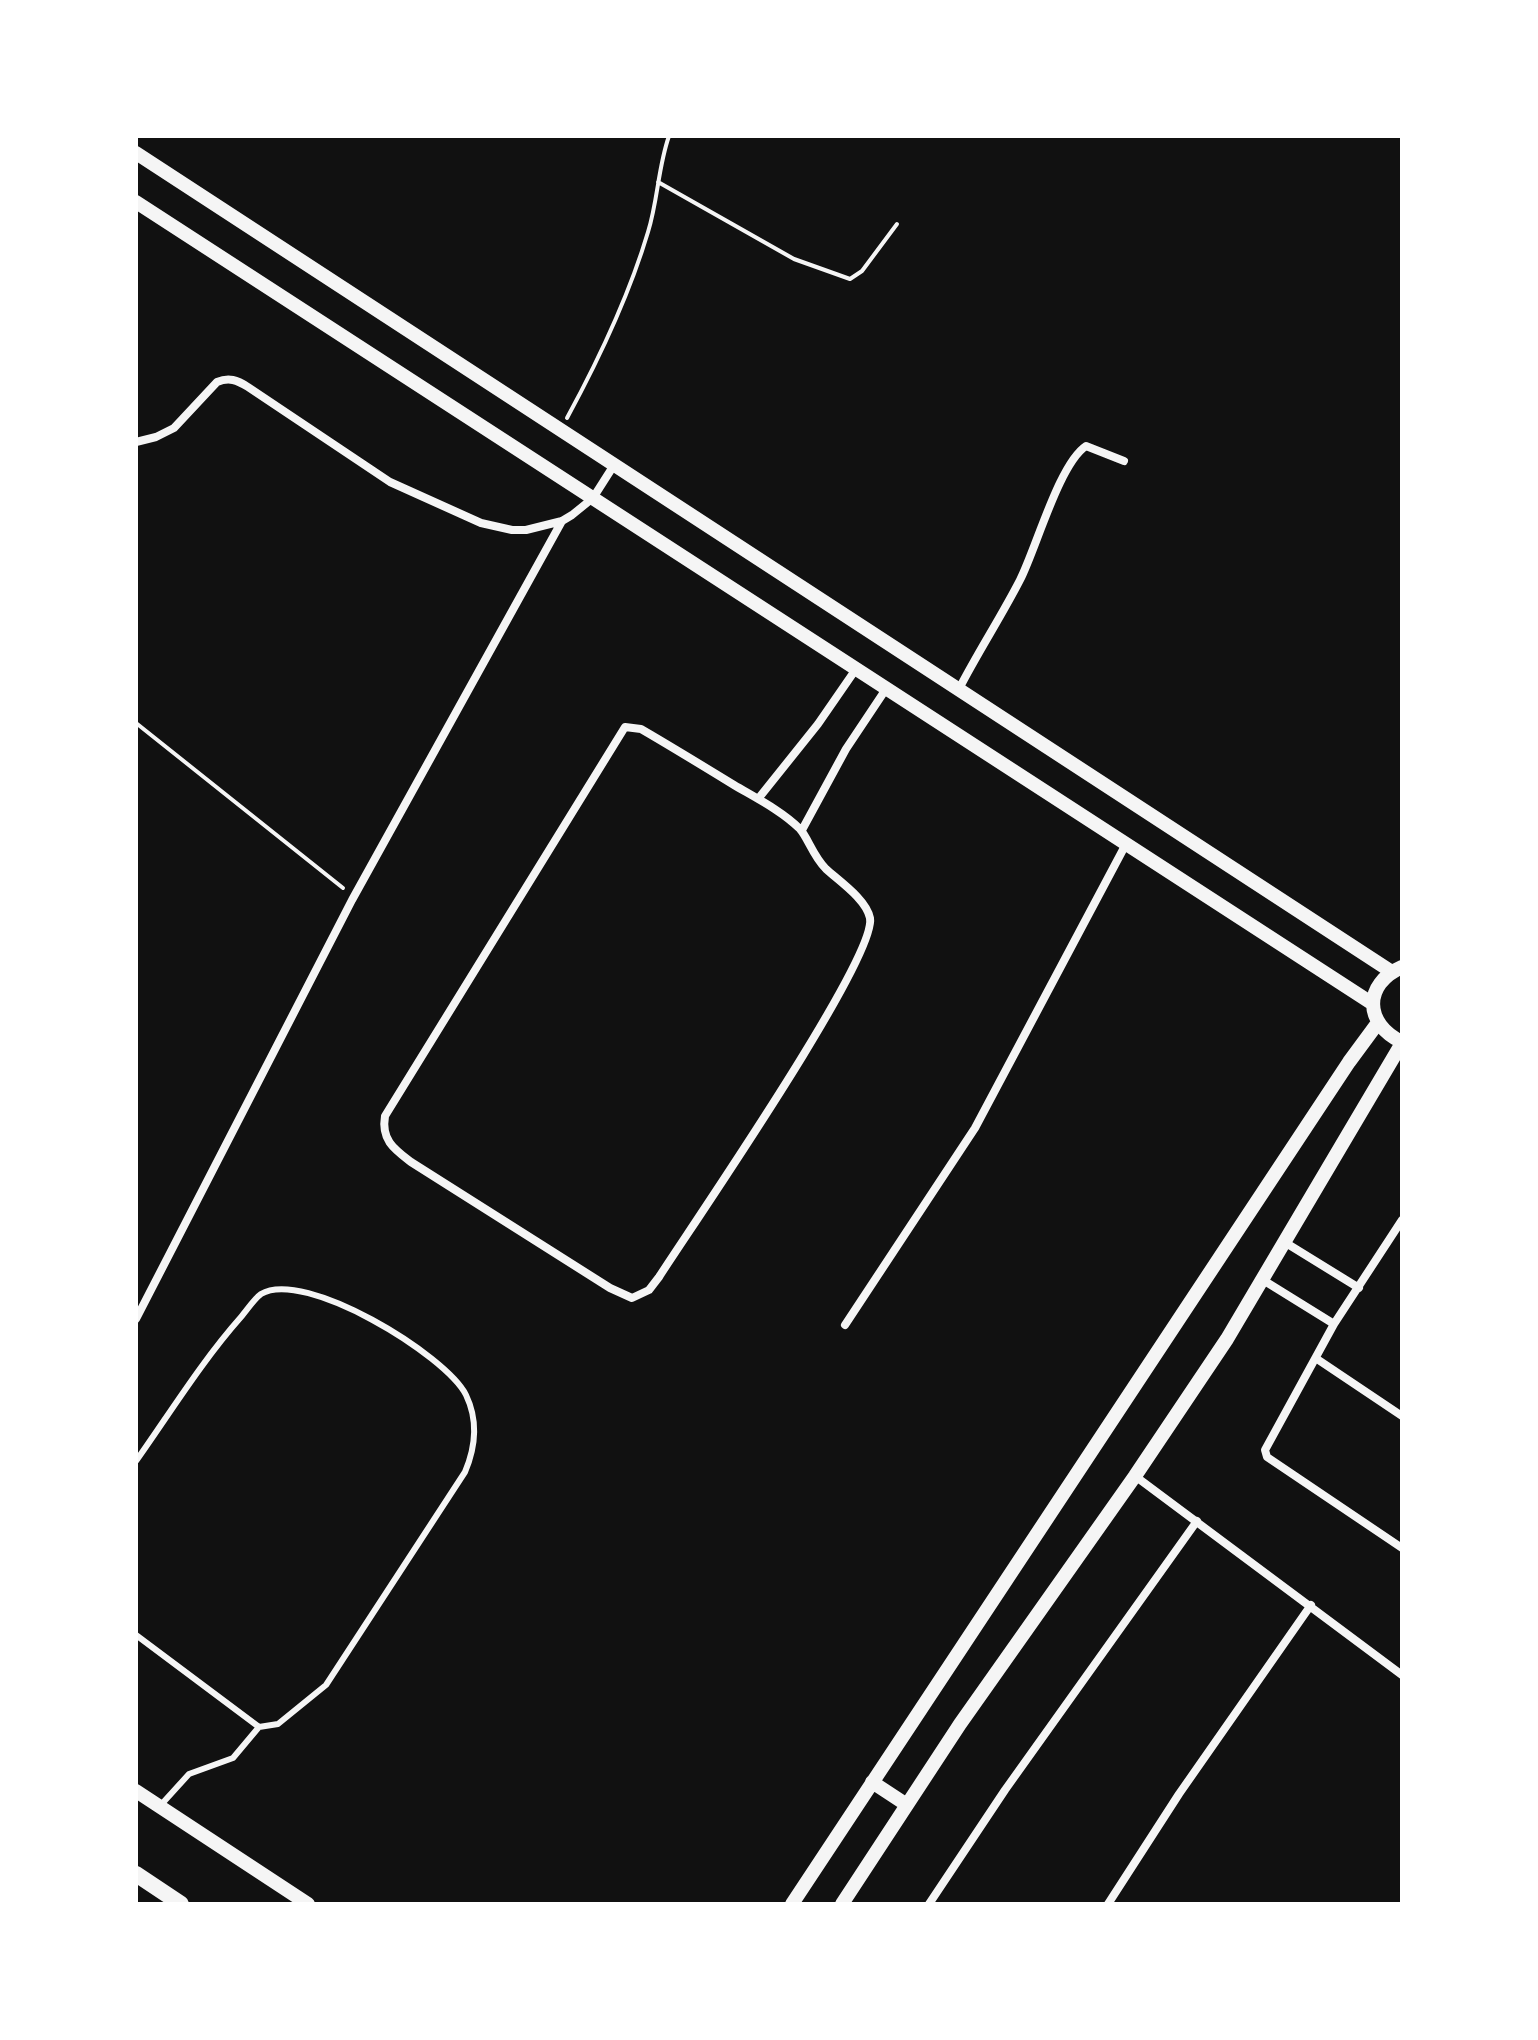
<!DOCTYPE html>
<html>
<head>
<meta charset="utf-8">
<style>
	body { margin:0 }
	#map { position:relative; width:1538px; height:2040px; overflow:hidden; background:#111; font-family:Montserrat,sans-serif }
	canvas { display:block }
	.frame { position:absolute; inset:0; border:138px solid #fff; pointer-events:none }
</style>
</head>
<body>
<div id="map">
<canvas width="1538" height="2040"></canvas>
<div class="frame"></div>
</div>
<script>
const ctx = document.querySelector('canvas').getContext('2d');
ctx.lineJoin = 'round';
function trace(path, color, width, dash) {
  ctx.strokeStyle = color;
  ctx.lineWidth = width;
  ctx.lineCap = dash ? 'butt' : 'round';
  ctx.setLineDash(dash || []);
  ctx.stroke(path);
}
trace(new Path2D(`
	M658,182L794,259L850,279L862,271L897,224
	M567,418C599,359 629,296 648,232C658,200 658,167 669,136
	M136,723L343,888`), '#f5f5f5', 4);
trace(new Path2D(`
	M136,1461C170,1413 202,1361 241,1317C247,1310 254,1299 261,1294C304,1268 446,1355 466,1395C478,1420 476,1446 465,1472L326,1685L278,1724L259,1727L136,1635
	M159,1807L189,1774L233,1758L259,1727`), '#f5f5f5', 6);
trace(new Path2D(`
	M136,442L156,437L174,428L217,382C229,377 237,380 248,387L390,482L481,523L512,530H526L562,521L572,515L593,498L614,465
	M959,689C978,652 1001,617 1020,580C1036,549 1059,464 1086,446L1124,461
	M625,727L641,729C672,747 703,766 734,785C756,798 782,811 800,829C808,838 813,856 826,869C839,881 866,899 870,918C877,958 691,1227 659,1277L649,1290L632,1298L610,1288L411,1162C394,1149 381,1140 385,1116Z
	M758,799L818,724L856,669
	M802,830L846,749L886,689
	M1402,1220L1334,1324L1265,1450L1267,1457L1402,1548
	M1286,1243L1359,1288
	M1263,1280L1334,1324
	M136,1319L352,900L562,521
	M845,1325L975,1128L1126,844
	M1317,1359L1402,1416
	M1135,1476L1402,1675
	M929,1904L1005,1790L1197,1521
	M1108,1904L1179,1794L1311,1605`), '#f5f5f5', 8);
trace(new Path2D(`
	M136,153L1392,972
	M136,202L1373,1004
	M1402,967C1363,984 1364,1024 1402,1042
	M872,1782L907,1805
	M136,1791L308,1904
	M792,1904L1349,1062L1377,1024
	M842,1904L960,1724L1135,1476L1227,1339L1402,1043`), '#f5f5f5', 14);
trace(new Path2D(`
	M136,1874L181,1904`), '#f5f5f5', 16);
</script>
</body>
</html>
